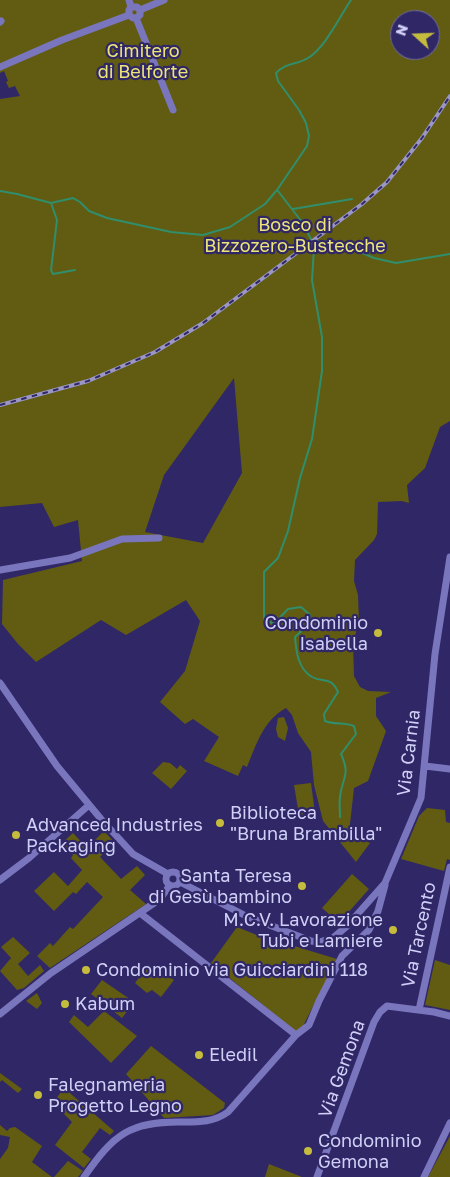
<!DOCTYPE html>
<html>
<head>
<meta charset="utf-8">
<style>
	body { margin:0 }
	#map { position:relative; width:450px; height:1177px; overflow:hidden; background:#302767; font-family:"Golos Text",sans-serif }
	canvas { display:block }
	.north { position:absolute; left:390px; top:10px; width:50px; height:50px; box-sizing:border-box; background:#302767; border:1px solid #706ba1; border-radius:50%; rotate:290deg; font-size:14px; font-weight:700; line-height:20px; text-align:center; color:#d0d0f7 }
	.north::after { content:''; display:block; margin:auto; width:18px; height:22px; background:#c5bc3d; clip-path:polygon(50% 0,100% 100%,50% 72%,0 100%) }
</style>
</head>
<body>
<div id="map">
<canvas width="450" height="1177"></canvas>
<div class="north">N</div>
</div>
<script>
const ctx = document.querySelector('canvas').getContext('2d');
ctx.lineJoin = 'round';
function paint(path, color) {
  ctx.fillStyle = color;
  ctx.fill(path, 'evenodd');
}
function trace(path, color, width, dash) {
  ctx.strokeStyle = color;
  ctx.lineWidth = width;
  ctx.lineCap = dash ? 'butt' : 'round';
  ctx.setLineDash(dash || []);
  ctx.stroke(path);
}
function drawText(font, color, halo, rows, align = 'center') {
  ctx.font = font + ' "Golos Text",sans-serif';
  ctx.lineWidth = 4.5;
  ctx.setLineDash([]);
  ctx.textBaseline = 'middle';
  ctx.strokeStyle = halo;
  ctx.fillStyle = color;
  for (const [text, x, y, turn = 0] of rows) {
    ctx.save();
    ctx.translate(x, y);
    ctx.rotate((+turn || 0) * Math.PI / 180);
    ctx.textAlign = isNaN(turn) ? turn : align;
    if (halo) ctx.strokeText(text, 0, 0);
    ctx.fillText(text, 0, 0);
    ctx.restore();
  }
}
paint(new Path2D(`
	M0,0H450V421L440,427L425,468L407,485L409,503L402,501L378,502L377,534L374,540L355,560L354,581L358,595L359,621L353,644L354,676L360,687L368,691L391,692L376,698V716L386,731L368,781L354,788L349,833L370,843L356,862L323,821L314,785L311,752L298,733L292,715L286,708C263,721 257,743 247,767L243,765L238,776L204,761L219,737L193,719L185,724L160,702L185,671L200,621L186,600L126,635L101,620L36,662L18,644L2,624L3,580L82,561L78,520L54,527L42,503L0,507V99L20,96L15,86L9,88L6,82L8,81L4,71L0,73ZM400,20H430V50H400ZM234,378L242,473L203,543L145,532L164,475Z
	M284,717L288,728L285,741L278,737L276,729L278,718Z
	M163,762L170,763L177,769L180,765L187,771L171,789L152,773Z
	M311,783L315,813L299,815L294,785Z
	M427,808L445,810L446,822L450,823V860L447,859L444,871L401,859L419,816Z
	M104,831L114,842L100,857L121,879L137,866L145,875L130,890L146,904L50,968L37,956L50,943L53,946L70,927L73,929L103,897L87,882L76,894L73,892L54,911L34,891L54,872L68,886L82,870L71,858L73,855L62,843L73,833L87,848Z
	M352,874L369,889L339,923L322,908Z
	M237,927L279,944L281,942L337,959L299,1034L211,963Z
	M13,937L30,953L18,964L28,976L40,965L44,971L24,988L17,990L0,971L11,958L1,947Z
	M435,960L450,965V1010L425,1005Z
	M149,964L174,980L161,997L152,990L147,993L135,983Z
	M102,980L134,1002L122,1018L91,994Z
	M37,993L42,1003L37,1009L26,1001Z
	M104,1011L137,1036L111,1063L69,1022L74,1015L88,1027Z
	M151,1046L225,1103L224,1108L213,1115L164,1118L126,1074Z
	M0,1073L22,1089L18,1093L2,1080L0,1082Z
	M64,1088L114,1131L110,1135L100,1128L82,1152L91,1159L84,1168L55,1145L72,1122L53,1103Z
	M0,1125L7,1131L10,1128L15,1127L42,1146L32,1162L52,1177H0V1159L8,1148L10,1137L0,1135Z
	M450,1136V1177H428Z
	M68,1161L83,1171L78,1177H54Z
	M269,1164L302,1177H265Z`), '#615c12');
trace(new Path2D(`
	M0,191L17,194L51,203L73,198L80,202L89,211L107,218L171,232L203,235L230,227L265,204L277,190L307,146L309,136L306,123L299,110L278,81L276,73C286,62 297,65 308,58C325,48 340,16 351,0
	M278,191L302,222L312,241L330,242L346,246L374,258L396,263L450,254
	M51,203L57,220L51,270L53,274L75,270
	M293,209L352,199
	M312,241L314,248L312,280L322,337V371L312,439L300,478L288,531L278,558L264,572V619L274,624L288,609L301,607L310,615V623L295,637C296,651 298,669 312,677C323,683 331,676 338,692L324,714L325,721C335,725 344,722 354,726L356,734L341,754C351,776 342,777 340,797C339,803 340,811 340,817`), '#318e6c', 2);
trace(new Path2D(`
	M129,0L131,7
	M140,10L164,0
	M136,18L173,110
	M0,22L1,21
	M0,67L62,40L129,15L133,18H136L140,15V10L137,7H131L129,10V15
	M0,570L70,558L122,539L159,538
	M0,683L57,766L101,819L133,854L168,874
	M425,766L450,769
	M166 879a7 7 0 1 1 14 0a7 7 0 1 1-14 0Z
	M0,880L29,858L89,805
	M180,882L246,916L311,941L319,942L333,938L347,926L385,883L421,798L435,654L450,557
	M140,913L296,1035
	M419,1010L450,867
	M0,1014L51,973L160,899L170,885
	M84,1177C114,1134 130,1121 183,1122C200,1122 214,1122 228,1112L296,1035L309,1025L319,1001L342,956L369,930L378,911L385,885
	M317,1177L374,1022L380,1012L387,1006L434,1012L450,1016
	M424,1177L450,1123`), '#7a76bd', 7);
const rail = new Path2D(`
	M0,405L88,381L155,352L203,323L362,204L387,182L422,138L450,96`);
trace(rail, '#9a97c6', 4);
trace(rail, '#302767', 2, [5.5]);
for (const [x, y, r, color] of [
	[378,633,5,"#c5bc3d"],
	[220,823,5,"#c5bc3d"],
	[16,835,5,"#c5bc3d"],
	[302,886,5,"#c5bc3d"],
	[393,930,5,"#c5bc3d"],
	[86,970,5,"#c5bc3d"],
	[65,1004,5,"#c5bc3d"],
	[199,1055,5,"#c5bc3d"],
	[38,1095,5,"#c5bc3d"],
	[308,1151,5,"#c5bc3d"]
]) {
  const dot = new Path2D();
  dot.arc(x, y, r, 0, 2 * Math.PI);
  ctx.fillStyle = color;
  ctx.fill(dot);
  trace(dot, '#302767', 2);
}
drawText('18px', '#ede577', '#302767', [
	["Cimitero",143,51],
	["di Belforte",143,72],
	["Bosco di",295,225],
	["Bizzozero-Bustecche",295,246]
]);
drawText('18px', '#d0d0f7', '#302767', [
	["Condominio",368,623,"right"],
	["Isabella",368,644,"right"],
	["Biblioteca",230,813],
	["\"Bruna Brambilla\"",230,834],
	["Advanced Industries",26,825],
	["Packaging",26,846],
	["Santa Teresa",292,876,"right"],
	["di Gesù bambino",292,897,"right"],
	["M.C.V. Lavorazione",383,920,"right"],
	["Tubi e Lamiere",383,941,"right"],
	["Condominio via Guicciardini 118",96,970],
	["Kabum",75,1004],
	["Eledil",209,1055],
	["Falegnameria",48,1085],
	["Progetto Legno",48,1106],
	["Condominio",318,1141],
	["Gemona",318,1162]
], 'left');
drawText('18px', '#d0d0f7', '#302767', [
	["Via Carnia",409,753,-83],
	["Via Tarcento",419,935,-78],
	["Via Gemona",342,1069,-70]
]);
</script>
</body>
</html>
